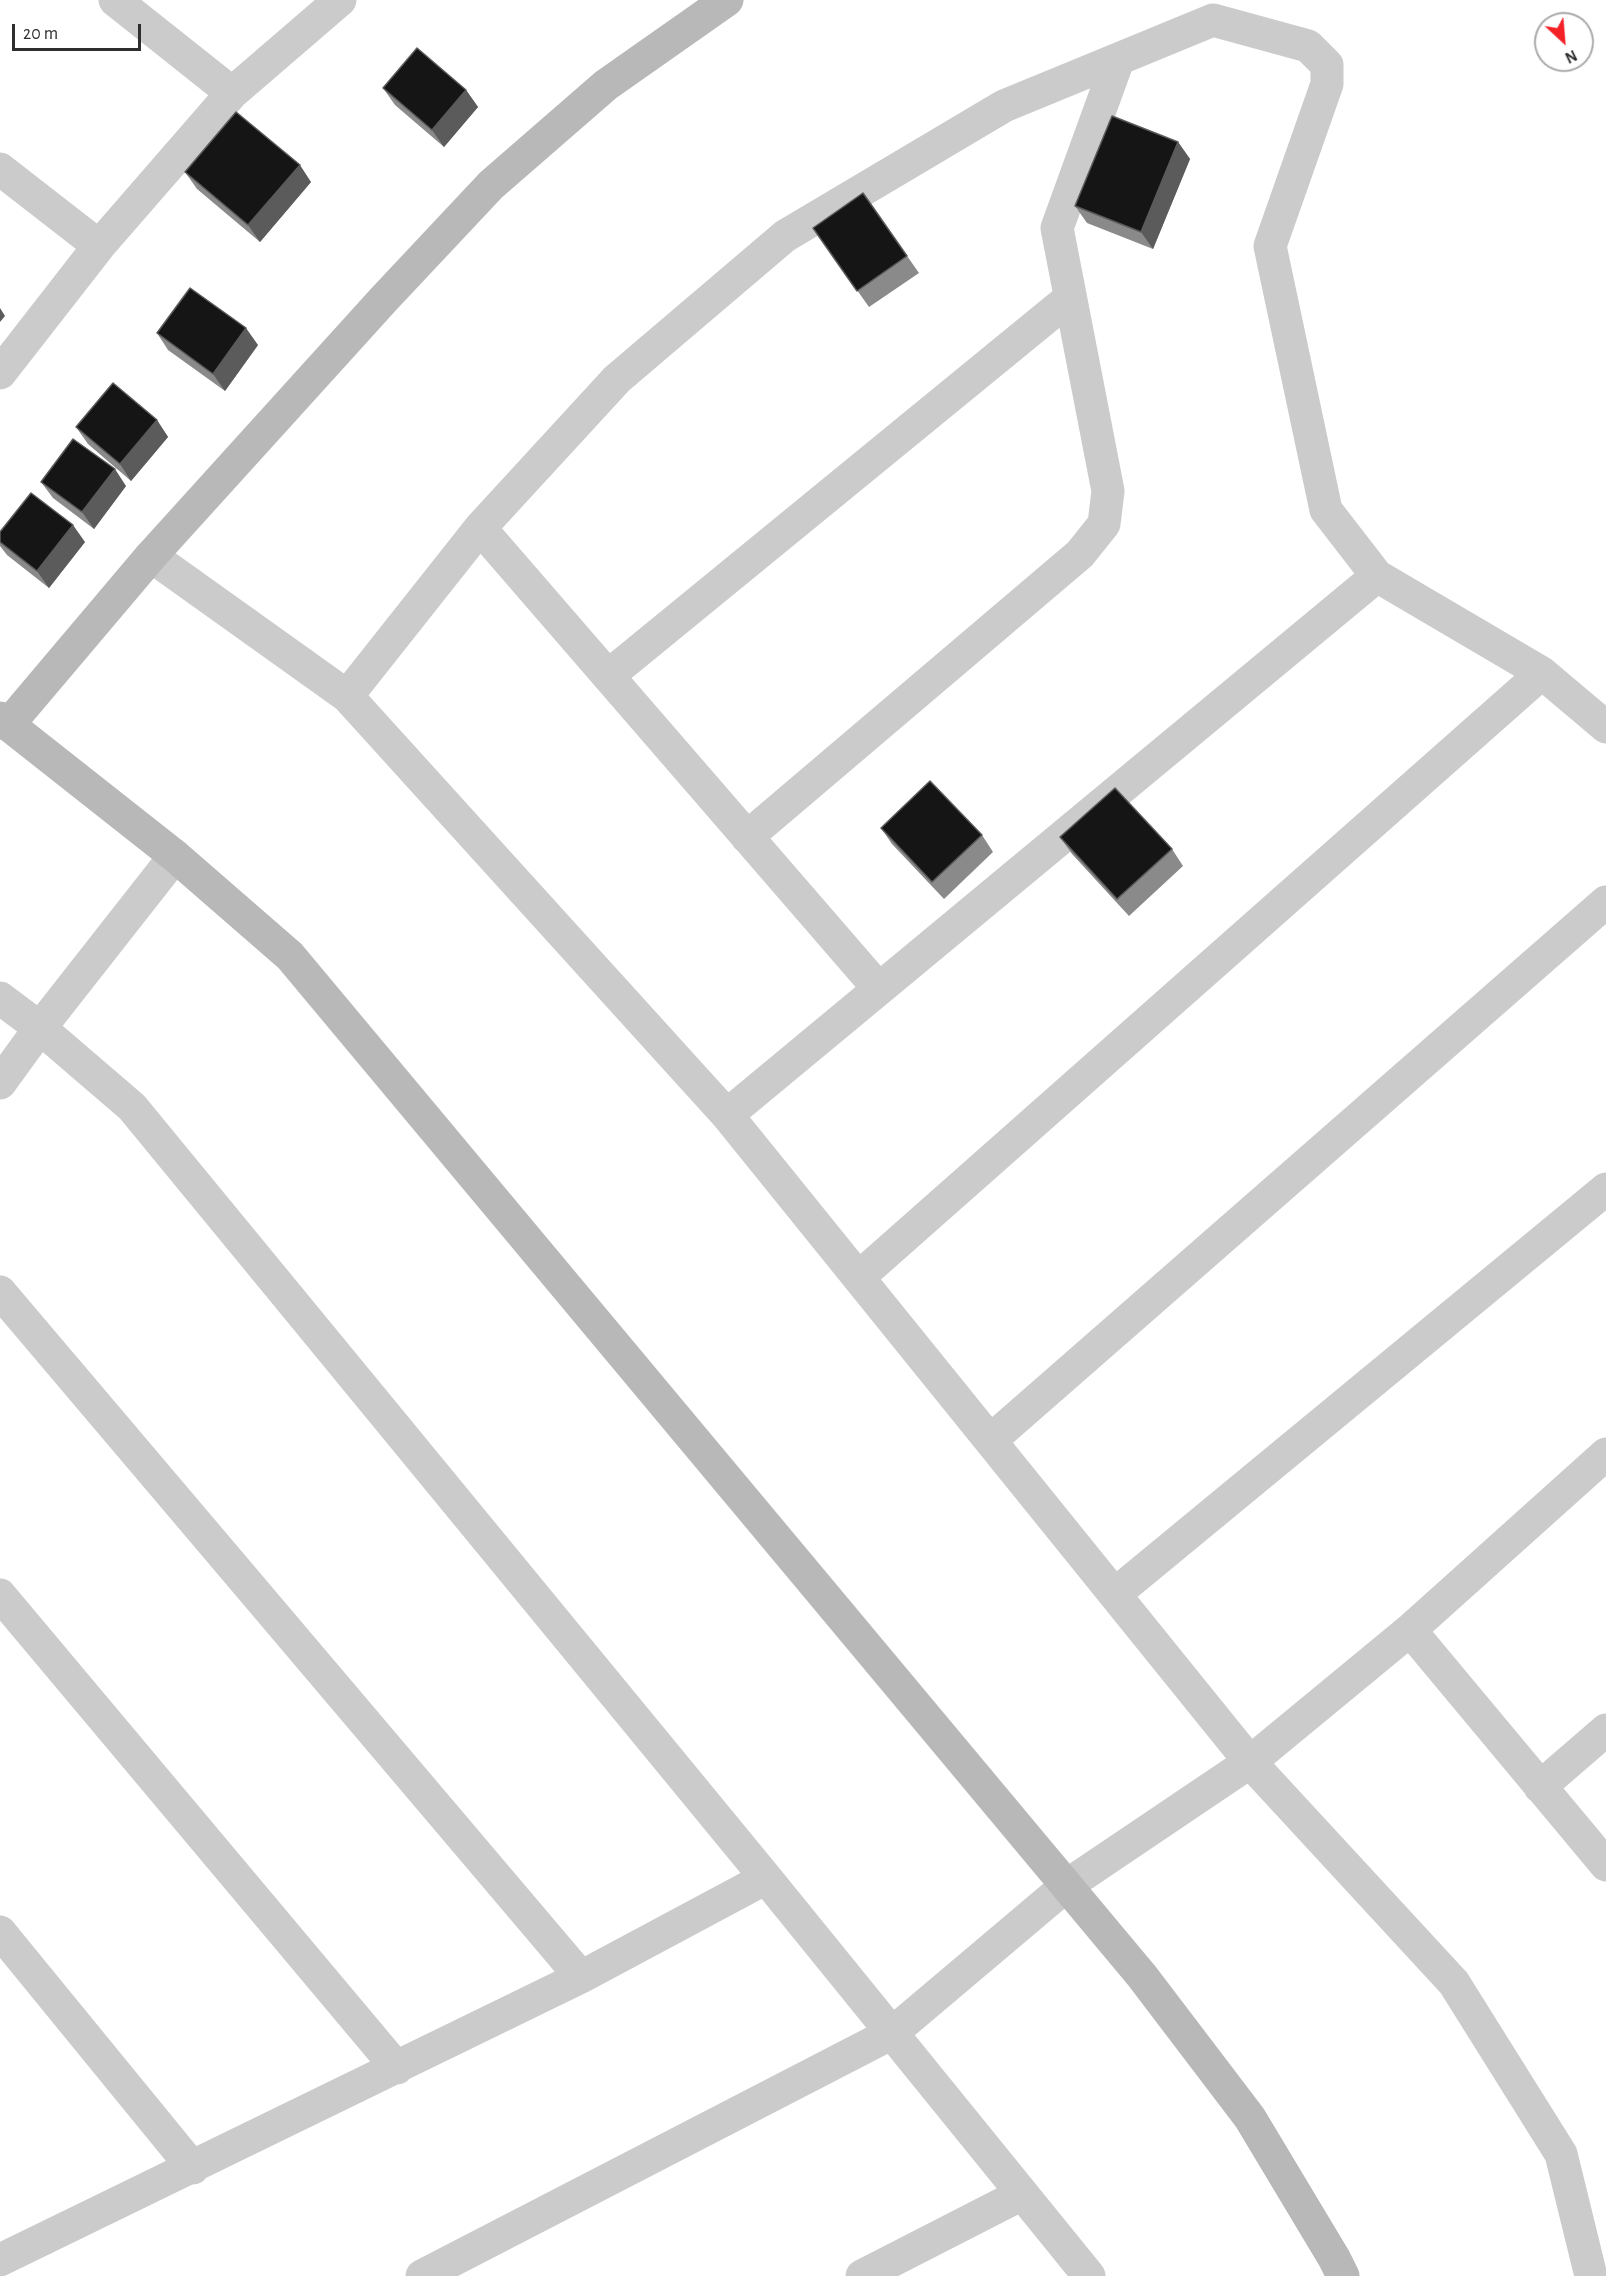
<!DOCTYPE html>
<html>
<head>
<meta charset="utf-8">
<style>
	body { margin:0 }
	#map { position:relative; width:1606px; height:2276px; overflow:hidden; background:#fff; font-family:"Alegreya Sans",sans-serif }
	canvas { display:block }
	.north { position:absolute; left:1534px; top:12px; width:60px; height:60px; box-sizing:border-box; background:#fff; border:2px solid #ababab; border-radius:50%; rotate:154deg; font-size:16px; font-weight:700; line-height:24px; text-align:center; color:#2e2e2e }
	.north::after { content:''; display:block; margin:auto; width:21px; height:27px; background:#f42127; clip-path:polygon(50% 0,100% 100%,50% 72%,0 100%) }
	.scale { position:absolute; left:12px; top:24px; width:129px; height:27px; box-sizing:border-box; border:3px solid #2e2e2e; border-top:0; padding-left:8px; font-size:18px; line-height:21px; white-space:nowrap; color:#2e2e2e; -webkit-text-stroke:4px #fff; paint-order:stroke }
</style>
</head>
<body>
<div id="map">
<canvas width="1606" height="2276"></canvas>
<div class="north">N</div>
<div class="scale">20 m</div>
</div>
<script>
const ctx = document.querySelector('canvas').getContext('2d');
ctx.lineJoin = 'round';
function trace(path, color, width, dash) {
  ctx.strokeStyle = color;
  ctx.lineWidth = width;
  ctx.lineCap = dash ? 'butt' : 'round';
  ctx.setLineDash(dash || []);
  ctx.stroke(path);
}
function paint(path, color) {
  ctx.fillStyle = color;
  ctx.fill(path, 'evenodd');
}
trace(new Path2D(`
	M115,0L232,93
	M0,169L99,246
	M0,373L99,246L232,93L340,0
	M480,528L879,989
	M151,556L347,696L727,1115L1250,1762L1454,1983L1561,2154L1591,2276
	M608,676L1070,298
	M347,696L480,528L617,379L785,236L1004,106L1213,20L1308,46L1327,65V84L1270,246L1326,510L1377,576L1542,673L1606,727
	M747,837L1080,554L1104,524L1108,491L1057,228L1118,60
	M0,998L40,1028L132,1107L766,1878L1089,2276
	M0,1083L40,1028L175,856
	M727,1115L1377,576
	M859,1277L1542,673
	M0,1292L581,1977
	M991,1440L1606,902
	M1115,1594L1606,1189
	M0,1595L397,2068
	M1410,1630L1606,1865
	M1540,1787L1606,1730
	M0,1932L193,2168
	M0,2260L581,1977L766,1878
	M422,2276L892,2033L1066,1886L1250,1762L1410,1630L1606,1454
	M862,2276L1022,2194`), '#cbcbcb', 33);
trace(new Path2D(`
	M0,718L175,856L290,956L1142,1976L1250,2118L1334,2258L1343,2276
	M8,725L151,556L383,300L491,185L606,85L727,0`), '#b8b8b8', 33);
paint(new Path2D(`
	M383,88L466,90L478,107L444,147L395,105Z
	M1178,142L1190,159L1153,249L1087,223L1075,206Z
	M185,172L311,182L260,242L197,189Z
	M863,193L919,273L869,307L813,228Z
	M157,333L258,345L225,391L168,350Z
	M157,420L168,437L131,481L88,444L76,427Z
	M41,482L126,486L94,529L53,498Z
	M0,542H85L49,588L7,555L0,546Z
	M881,828L982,835L993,852L944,899L892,844Z
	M1060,837L1172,849L1183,866L1129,916L1072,854Z`), '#8a8a8a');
paint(new Path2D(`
	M466,90L478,107L444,147L432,130Z
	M1178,142L1190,159L1153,249L1141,232Z
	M300,165L311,182L260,242L248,225Z
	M0,308L5,316L0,322Z
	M246,328L258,345L225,391L213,374Z
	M157,420L168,437L131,481L120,464Z
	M115,469L126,486L94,529L82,512Z
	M73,525L85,542L49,588L37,571Z`), '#5b5b5b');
const building = new Path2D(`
	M417,48L466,90L432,130L383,88Z
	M236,112L300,165L248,225L185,172Z
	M1112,116L1178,142L1141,232L1075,206Z
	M863,193L907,256L857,291L813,228Z
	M190,288L246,328L213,374L157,333Z
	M113,383L157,420L120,464L76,427Z
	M73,439L115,469L82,512L41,482Z
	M31,493L73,525L37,571L0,542V532Z
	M930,781L982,835L932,882L881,828Z
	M1115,788L1172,849L1117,899L1060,837Z`);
paint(building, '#151515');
trace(building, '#5b5b5b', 1.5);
</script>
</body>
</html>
